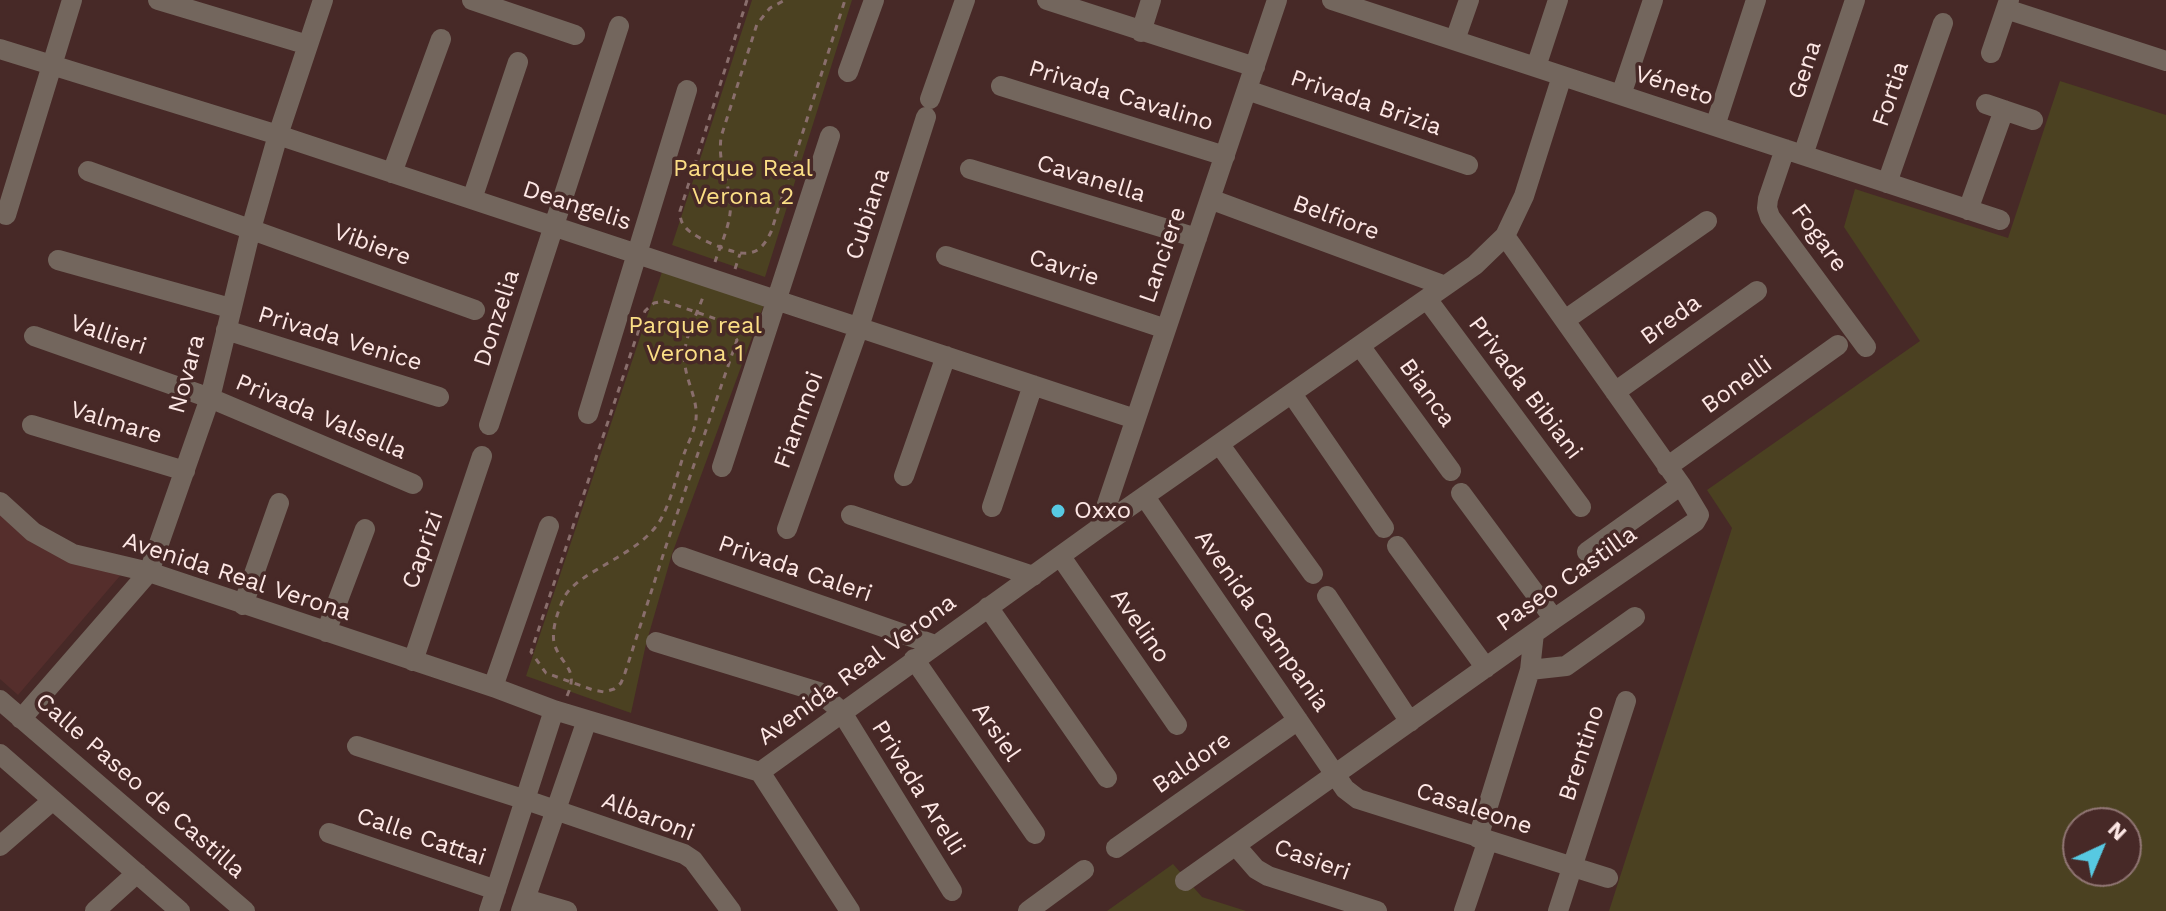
<!DOCTYPE html>
<html>
<head>
<meta charset="utf-8">
<style>
	body { margin:0 }
	#map { position:relative; width:2166px; height:911px; overflow:hidden; background:#472927; font-family:"Work Sans",sans-serif }
	canvas { display:block }
	.north { position:absolute; left:2062px; top:807px; width:80px; height:80px; box-sizing:border-box; background:#472927; border:2px solid #907573; border-radius:50%; rotate:44deg; font-size:22px; font-weight:700; line-height:32px; text-align:center; color:#fde7e5 }
	.north::after { content:''; display:block; margin:auto; width:28px; height:36px; background:#57c9e2; clip-path:polygon(50% 0,100% 100%,50% 72%,0 100%) }
</style>
</head>
<body>
<div id="map">
<canvas width="2166" height="911"></canvas>
<div class="north">N</div>
</div>
<script>
const ctx = document.querySelector('canvas').getContext('2d');
ctx.lineJoin = 'round';
function paint(path, color) {
  ctx.fillStyle = color;
  ctx.fill(path, 'evenodd');
}
function trace(path, color, width, dash) {
  ctx.strokeStyle = color;
  ctx.lineWidth = width;
  ctx.lineCap = dash ? 'butt' : 'round';
  ctx.setLineDash(dash || []);
  ctx.stroke(path);
}
function drawText(font, color, halo, rows, align = 'center') {
  ctx.font = font + ' "Work Sans",sans-serif';
  ctx.lineWidth = 7;
  ctx.setLineDash([]);
  ctx.textBaseline = 'middle';
  ctx.strokeStyle = halo;
  ctx.fillStyle = color;
  for (const [text, x, y, turn = 0] of rows) {
    ctx.save();
    ctx.translate(x, y);
    ctx.rotate((+turn || 0) * Math.PI / 180);
    ctx.textAlign = isNaN(turn) ? turn : align;
    if (halo) ctx.strokeText(text, 0, 0);
    ctx.fillText(text, 0, 0);
    ctx.restore();
  }
}
paint(new Path2D(`
	M0,510L125,570L18,695L0,679Z`), '#552e2c');
paint(new Path2D(`
	M752,0H852L765,277L672,245Z
	M2060,81L2166,115V911H1609L1732,528L1707,490L1920,341L1844,227L1855,189L2008,238ZM2078,823H2126V871H2078Z
	M662,272L765,302L672,554L646,644L631,713L526,676Z
	M1173,864L1202,897L1246,911H1107Z`), '#4b4121');
trace(new Path2D(`
	M747,0L680,211C680,218 681,223 686,228C694,238 736,256 749,253C761,251 766,242 771,232L845,0
	M715,262C721,243 733,220 730,200C727,175 718,165 721,137L757,24L770,8L785,0
	M735,269L740,254
	M664,301L722,321L737,340L666,546L625,673L621,683L614,689L604,692L593,690L546,673L531,652L645,311L654,303Z
	M567,696C579,669 563,667 555,646C550,633 558,610 564,598C576,571 643,555 662,517C672,498 677,474 684,454C688,443 695,430 696,419C698,400 687,383 685,365C681,342 697,315 704,294`), '#896e6c', 3, [6, 6]);
trace(new Path2D(`
	M158,0L308,45
	M472,0L575,35
	M1047,0L1255,67
	M1332,0L2000,220
	M2006,9L2166,61
	M1141,32L1151,0
	M1455,40L1469,0
	M0,49L278,135L1135,419
	M1991,53L2009,0
	M1536,67L1558,0
	M848,72L874,0
	M1001,86L1225,156
	M1247,90L1468,165
	M1621,95L1653,0
	M930,99L965,0
	M1986,104L2033,120
	M1715,126L1756,0
	M1785,149L1768,199L1767,208L1770,217L1866,347
	M1803,155L1855,0
	M970,169L1197,238
	M88,171L475,310
	M392,173L441,39
	M1887,183L1943,23
	M472,199L518,62
	M1210,199L1445,286
	M1968,210L2004,110
	M6,215L72,0
	M946,256L1166,329
	M58,260L230,308
	M1427,299L1581,507
	M1565,320L1707,221
	M226,330L439,397
	M34,336L210,398L413,484
	M1360,346L1451,471
	M1615,392L1757,291
	M1292,394L1384,528
	M588,414L687,90
	M32,425L185,471
	M489,425L619,26
	M1220,445L1313,574
	M722,467L830,136
	M1667,467L1838,345
	M904,476L946,356
	M1461,493L1554,619
	M1145,497L1345,789L1358,799L1608,878
	M0,502L33,532L73,554L149,572L493,687L554,710L760,772
	M992,507L1033,385
	M851,515L1033,576
	M1099,528L1277,0
	M787,529L859,327L926,117
	M1397,546L1486,668
	M1587,552L1681,485
	M682,557L935,645
	M1061,557L1177,725
	M1327,596L1410,722
	M243,605L279,503
	M988,607L1107,778
	M326,632L365,529
	M656,642L819,692L841,711L952,891
	M914,659L1035,834
	M413,661L482,456
	M1530,670L1566,666L1635,617
	M493,687L549,526
	M0,700L245,911
	M21,719L149,572L210,398L251,229L278,135L323,0
	M357,746L526,800L684,854L693,860L731,911
	M0,754L180,911
	M760,772L1099,528L1475,265L1505,236L1524,196L1562,76
	M760,772L850,911
	M329,833L496,890
	M1478,838L1530,670L1534,633
	M0,846L53,800
	M1236,846L1256,869L1268,876L1377,911
	M1116,848L1298,720
	M1185,881L1554,619L1695,522L1699,515L1681,485L1505,236
	M526,899L567,911
	M95,911L137,873
	M489,911L554,710
	M521,911L587,720
	M1028,911L1084,870
	M1464,911L1488,840
	M1558,911L1626,701`), '#73665d', 20);
for (const [x, y, r, color] of [
	[1058,511,8,"#57c9e2"]
]) {
  const dot = new Path2D();
  dot.arc(x, y, r, 0, 2 * Math.PI);
  ctx.fillStyle = color;
  ctx.fill(dot);
  trace(dot, '#472927', 3);
}
drawText('24px', '#fde7e5', '#472927', [
	["Gena",1805,70,-72],
	["Véneto",1674,86,18],
	["Fortia",1891,94,-71],
	["Privada Cavalino",1121,96,17],
	["Privada Brizia",1366,103,19],
	["Cavanella",1091,179,17],
	["Deangelis",577,206,18],
	["Cubiana",868,214,-72],
	["Belfiore",1336,218,20],
	["Fogare",1819,238,54],
	["Vibiere",372,245,20],
	["Lanciere",1163,255,-71],
	["Cavrie",1064,268,18],
	["Donzelia",497,318,-72],
	["Breda",1671,320,-36],
	["Vallieri",108,335,19],
	["Privada Venice",340,339,17],
	["Novara",187,374,-75],
	["Bonelli",1737,385,-36],
	["Privada Bibiani",1525,388,53],
	["Bianca",1427,393,54],
	["Privada Valsella",321,417,23],
	["Fiammoi",799,420,-70],
	["Valmare",116,423,17],
	["Caprizi",423,550,-71],
	["Privada Caleri",795,569,19],
	["Avenida Real Verona",237,577,18],
	["Paseo Castilla",1567,579,-35],
	["Avenida Campania",1262,621,55],
	["Avelino",1140,626,55],
	["Avenida Real Verona",857,670,-36],
	["Arsiel",996,732,55],
	["Brentino",1582,753,-72],
	["Baldore",1192,763,-35],
	["Calle Paseo de Castilla",140,786,41],
	["Privada Arelli",918,788,58],
	["Casaleone",1474,809,18],
	["Albaroni",648,817,21],
	["Calle Cattai",421,837,19],
	["Casieri",1312,860,20]
]);
drawText('24px', '#fbde85', '#472927', [
	["Parque Real",743,169],
	["Verona 2",743,197],
	["Parque real",695,326],
	["Verona 1",695,354]
]);
drawText('24px', '#fde7e5', '#472927', [
	["Oxxo",1074,511]
], 'left');
</script>
</body>
</html>
